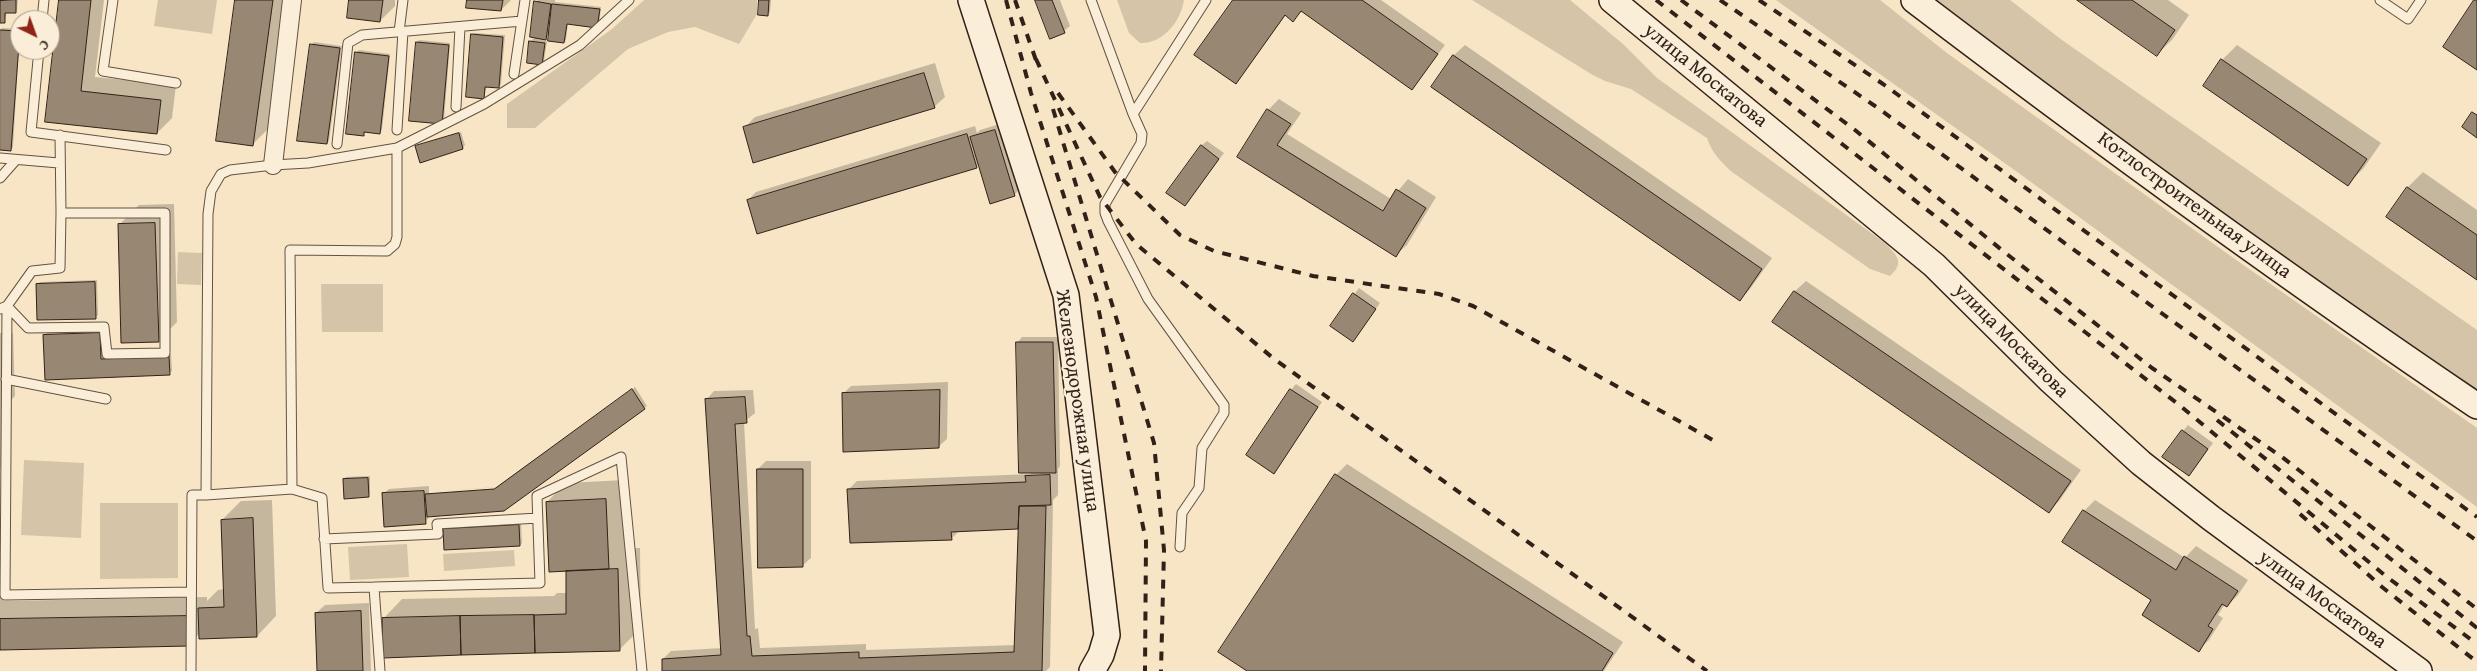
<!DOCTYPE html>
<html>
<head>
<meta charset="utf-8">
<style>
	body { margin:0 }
	#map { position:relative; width:2477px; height:671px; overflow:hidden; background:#f7e5c5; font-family:"Gentium Book Plus",serif }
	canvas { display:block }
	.north { position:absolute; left:10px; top:10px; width:50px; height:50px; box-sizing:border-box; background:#faeed9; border:1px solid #aa9c8c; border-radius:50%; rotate:138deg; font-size:14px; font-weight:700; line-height:20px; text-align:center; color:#322118 }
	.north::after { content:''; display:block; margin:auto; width:18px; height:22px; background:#8f2418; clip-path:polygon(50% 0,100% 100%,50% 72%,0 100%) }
</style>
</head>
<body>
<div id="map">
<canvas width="2477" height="671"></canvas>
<div class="north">С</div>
</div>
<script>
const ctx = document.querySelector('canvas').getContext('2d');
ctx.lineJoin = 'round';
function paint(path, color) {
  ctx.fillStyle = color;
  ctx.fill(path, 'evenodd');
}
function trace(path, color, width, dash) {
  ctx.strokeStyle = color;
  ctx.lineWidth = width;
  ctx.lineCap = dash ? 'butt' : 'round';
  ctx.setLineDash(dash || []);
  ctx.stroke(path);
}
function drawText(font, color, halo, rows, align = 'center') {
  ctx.font = font + ' "Gentium Book Plus",serif';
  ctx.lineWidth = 4.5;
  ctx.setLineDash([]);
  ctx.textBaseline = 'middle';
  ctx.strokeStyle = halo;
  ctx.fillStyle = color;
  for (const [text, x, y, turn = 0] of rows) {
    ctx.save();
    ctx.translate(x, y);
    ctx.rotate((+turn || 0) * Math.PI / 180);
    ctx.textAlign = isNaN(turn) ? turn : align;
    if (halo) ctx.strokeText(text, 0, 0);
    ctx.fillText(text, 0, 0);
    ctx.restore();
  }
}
paint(new Path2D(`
	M158,0H217L212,34L154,26Z
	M644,0H757V14L739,44L695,27L668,32L628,49L535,128H507V104L612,29Z
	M1117,0H1184C1181,21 1163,44 1140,43L1129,33Z
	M1472,0H1570L1623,44L1657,78L1885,243C1897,255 1905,263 1890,276L1870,269L1732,172C1721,162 1712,153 1707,138L1631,89L1605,81L1591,74Z
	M1776,0H1880L1947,53L2239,262L2477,428V507L2020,174Z
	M1933,0H2010L2062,40L2477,330V393L2132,150Z
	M178,252L202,253L201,285L177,284Z
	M321,284H383V332H322Z
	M24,460L84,463L81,538L21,535Z
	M100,503H178V578L100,579Z
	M407,544L409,577L350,580L348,547Z
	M514,550L515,566L444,571L443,554Z`), '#d6c4a8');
paint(new Path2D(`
	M0,0H18L17,10L15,12H7L4,22H0Z
	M60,0H104L95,77L176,85L172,118L157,133L46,121Z
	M237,0H285L268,129L253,144Z
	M350,0H395V6L380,21Z
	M468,0H511L501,10Z
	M538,0H555V2L601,7L599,25L568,23L566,40L564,42L550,34L543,40L547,41L544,61L542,64L531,41L535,37L536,2Z
	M760,0H771L770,12L767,15Z
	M1036,0H1060L1070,26L1064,31L1050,37Z
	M1235,0H1381L1445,45L1412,88L1302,11L1293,20L1286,15L1236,83Z
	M2080,0H2168L2189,15L2172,40L2157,54Z
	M2,28L20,29L13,147L11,149H0V30Z
	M474,33L505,35L501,84L499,87L487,86L484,97L472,35Z
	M419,40L450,43L444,120L442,123L417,43Z
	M314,42L342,46L329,141L327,143L311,45Z
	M1465,45L1772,258L1750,289L1740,300L1432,87L1454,55Z
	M2237,45L2381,143L2363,169L2348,184L2222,60Z
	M359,50L390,54L382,130L380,132H366L363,134L356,53Z
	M935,63L945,97L934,107L744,128L755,117Z
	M1279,99L1301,113L1287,134L1391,199L1408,179L1436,197L1407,245L1396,255L1238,157L1268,110Z
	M1003,123L1022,187L1014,195L979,164L976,167L748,200L756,192L975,126L977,133L980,130Z
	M461,132L465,145L463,148L416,146Z
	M1207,141L1224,153L1185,205L1201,146Z
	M2423,172L2477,210V278L2388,216L2408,187Z
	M174,204L177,322L158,341L119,225L139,205Z
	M97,280L98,315L96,317L38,284L40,282Z
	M1806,281L2081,470L2059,501L2049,511L1774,322L1795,291Z
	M1359,288L1380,303L1358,335L1331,326Z
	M102,331L103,357L171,354L172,371L169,373L46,379L44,336L47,333Z
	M0,333H13L15,396L2,409L4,464L0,468Z
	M1022,337H1058L1060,466L1058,469V495L1053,500L1050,667L1046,671H663V659L671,651L722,648L706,400L714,391L753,390L755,413L744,422L755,629L758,628L760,648L866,644V650L1015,645L1019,528L960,530L951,539L849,489L857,481L1031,474L1017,343Z
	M948,382L947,439L938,447L843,394L851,386Z
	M1296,384L1322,402L1274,472L1291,390Z
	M635,387L647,406L644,408L504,510L430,515L425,523L383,494L389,489L429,486V492L497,487ZM500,487V490L429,495V492Z
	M2188,425L2213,443L2194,469L2183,431Z
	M766,461H811V558L802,566L758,469Z
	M1347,464L1623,642L1604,671H1249L1220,652L1336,475Z
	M370,476V494L368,496L344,480L346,477Z
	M625,480L628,548H640L641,628L619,650L383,619L402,599L554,596L557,593H567V570L547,502L566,483Z
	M272,500L276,616L257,636L200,633L188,645L0,649V589H4V601L207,597V601L218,590L225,589L222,520L241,501Z
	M2095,500L2185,558L2196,546L2248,580L2238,595L2227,606L2225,604L2218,615L2223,618L2209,640L2198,650L2153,600L2084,511Z
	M521,524L522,543L520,545L444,530L447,528Z
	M369,603L371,671H318L316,613L325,605Z`), '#0003');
const building = new Path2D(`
	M16,0V13H5V23H0V1Z
	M59,0H91L81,91L161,100L157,134L45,122Z
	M235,0H273L253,146L216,141Z
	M349,0H383L380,22L347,18Z
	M467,0H503L501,11L466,8Z
	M759,0H769L768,16L758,15Z
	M1035,0H1052L1065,33L1050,39Z
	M1233,0H1362L1438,54L1412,90L1301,11L1293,22L1285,15L1236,84L1194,55Z
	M2077,0H2132L2175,30L2157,56Z
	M2474,0H2477V70L2443,47Z
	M534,1L551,4L546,40L530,37Z
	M552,4L600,9L597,28L567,24L564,43L548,41Z
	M0,30L20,31L11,151L0,150Z
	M471,34L503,37L499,88L485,87L484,99L466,97Z
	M529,41L545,43L542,65L527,63Z
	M416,42L449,45L442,124L409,121Z
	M310,44L340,48L327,144L297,141Z
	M355,52L389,56L380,134L364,132V136L346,134Z
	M1453,55L1762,269L1740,301L1431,87Z
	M2221,59L2367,159L2348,186L2203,86Z
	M924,73L935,108L753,163L743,127Z
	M1267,109L1291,124L1277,145L1383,211L1396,189L1426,208L1396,257L1237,157Z
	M2472,112L2477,115V138L2462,127Z
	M995,130L1015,196L990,204L970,137Z
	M459,133L463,149L420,163L415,146Z
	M967,134L977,168L757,234L747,200Z
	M1201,145L1219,159L1185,206L1166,193Z
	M2407,187L2477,235V280L2386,217Z
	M155,223L159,342L121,343L118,224Z
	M95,282L96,319L37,320L36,284Z
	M1794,291L2071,481L2049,513L1772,322Z
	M1353,293L1376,309L1353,342L1330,326Z
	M100,333L101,359L169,356L170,375L45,380L43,335Z
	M1016,342H1053L1056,473H1019Z
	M632,389L645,409L504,511L427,517L425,494L494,489Z
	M1290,389L1318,407L1274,474L1246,455Z
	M940,390L939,448L843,452L842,393Z
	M745,397L747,423L735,424L747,636H750L752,656L859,652V658L1014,652L1019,506H1046L1042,671H662V659L721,655L705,399Z
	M2182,430L2208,449L2189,476L2162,457Z
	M757,469H803V567L758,568Z
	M1335,474L1613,653L1602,671H1247L1218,652Z
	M1050,475L1051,505L1019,506L1018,529L951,532L952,540L850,543L847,489L1026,482L1025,476Z
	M368,478L369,497L344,499L343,479Z
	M424,491L426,524L384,527L382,493Z
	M606,499L609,569L549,572L546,502Z
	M2083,510L2176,570L2184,556L2238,591L2227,607L2222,604L2208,626L2213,629L2199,652L2142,615L2151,600L2062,542Z
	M253,518L257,637L199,639L198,608L224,607L221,520Z
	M519,525L520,546L444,550L443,529Z
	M618,569L620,651L535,653L534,615L566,614V571Z
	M361,611L363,671H317L315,613Z
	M534,615L535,653L461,655L460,616Z
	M188,616L189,646L0,650V619Z
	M460,616L461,655L383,658L382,618Z`);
paint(building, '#988772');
trace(building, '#322118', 1);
const lane = new Path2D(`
	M113,0L103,71L176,83
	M1091,0L1133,114
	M2380,0L2408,19L2421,0
	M42,20L44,0
	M399,32L403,0
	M39,50L31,132L166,150
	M514,74L525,0
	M456,107L460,27
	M397,130L403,31
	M60,135L61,213
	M337,144L348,43L362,35L522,21
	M397,148V237L395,244L387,251L290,250L292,489L206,495L208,214L211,191L221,174L230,170L273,165L308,163L397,148L484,104L580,45L629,0
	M0,158L59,163
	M0,178L15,161
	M7,306L5,595L191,592
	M0,309L7,306L32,271L60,268L61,213H165V353L107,354L104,327L28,328L7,306
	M6,379L106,399
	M292,489L322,498L328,588L374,587L380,671
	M324,539L438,534L437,524L538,518
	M1180,547L1182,513L1199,488L1202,448L1224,413V405L1148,299L1108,221L1105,213V204L1141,143L1142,134L1133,114L1206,0
	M374,587L540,583L537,496L621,457L642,671
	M191,671L192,495H206`);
const street = new Path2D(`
	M273,165L292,0`);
const secondary = new Path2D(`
	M971,0L1066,295L1107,635L1101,655L1092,671
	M1612,0L1934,265L2051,381L2141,463L2211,518L2419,671
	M1914,0C2098,140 2286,277 2477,406`);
trace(lane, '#635243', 11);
trace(street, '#635243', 20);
trace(secondary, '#322118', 28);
trace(lane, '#faeed9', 9);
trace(street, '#faeed9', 18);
trace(secondary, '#faeed9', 25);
trace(new Path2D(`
	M1006,0L1031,93L1096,297L1146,541L1145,671
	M1015,0L1038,66
	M1656,0L2178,404L2387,577L2477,644
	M1681,0L1855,130L2003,251L2152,368L2282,457L2477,609
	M1720,0L1875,106L2477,541
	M1759,0L1883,84L2477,517
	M1036,59L1100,197L1136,244L1273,358L1707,671
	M1058,93L1115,172L1180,235L1214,251L1313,276L1439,294L1473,306L1720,444
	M1053,109L1154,443L1164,550L1161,671
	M2217,420L2477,628
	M2300,514L2382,587L2477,662`), '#322118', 4, [9, 9]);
drawText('20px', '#322118', '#faeed9', [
	["улица Москатова",1705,76,39],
	["Котлостроительная улица",2194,206,36],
	["улица Москатова",2011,341,45],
	["Железнодорожная улица",1077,401,82],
	["улица Москатова",2322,600,36]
]);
</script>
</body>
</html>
